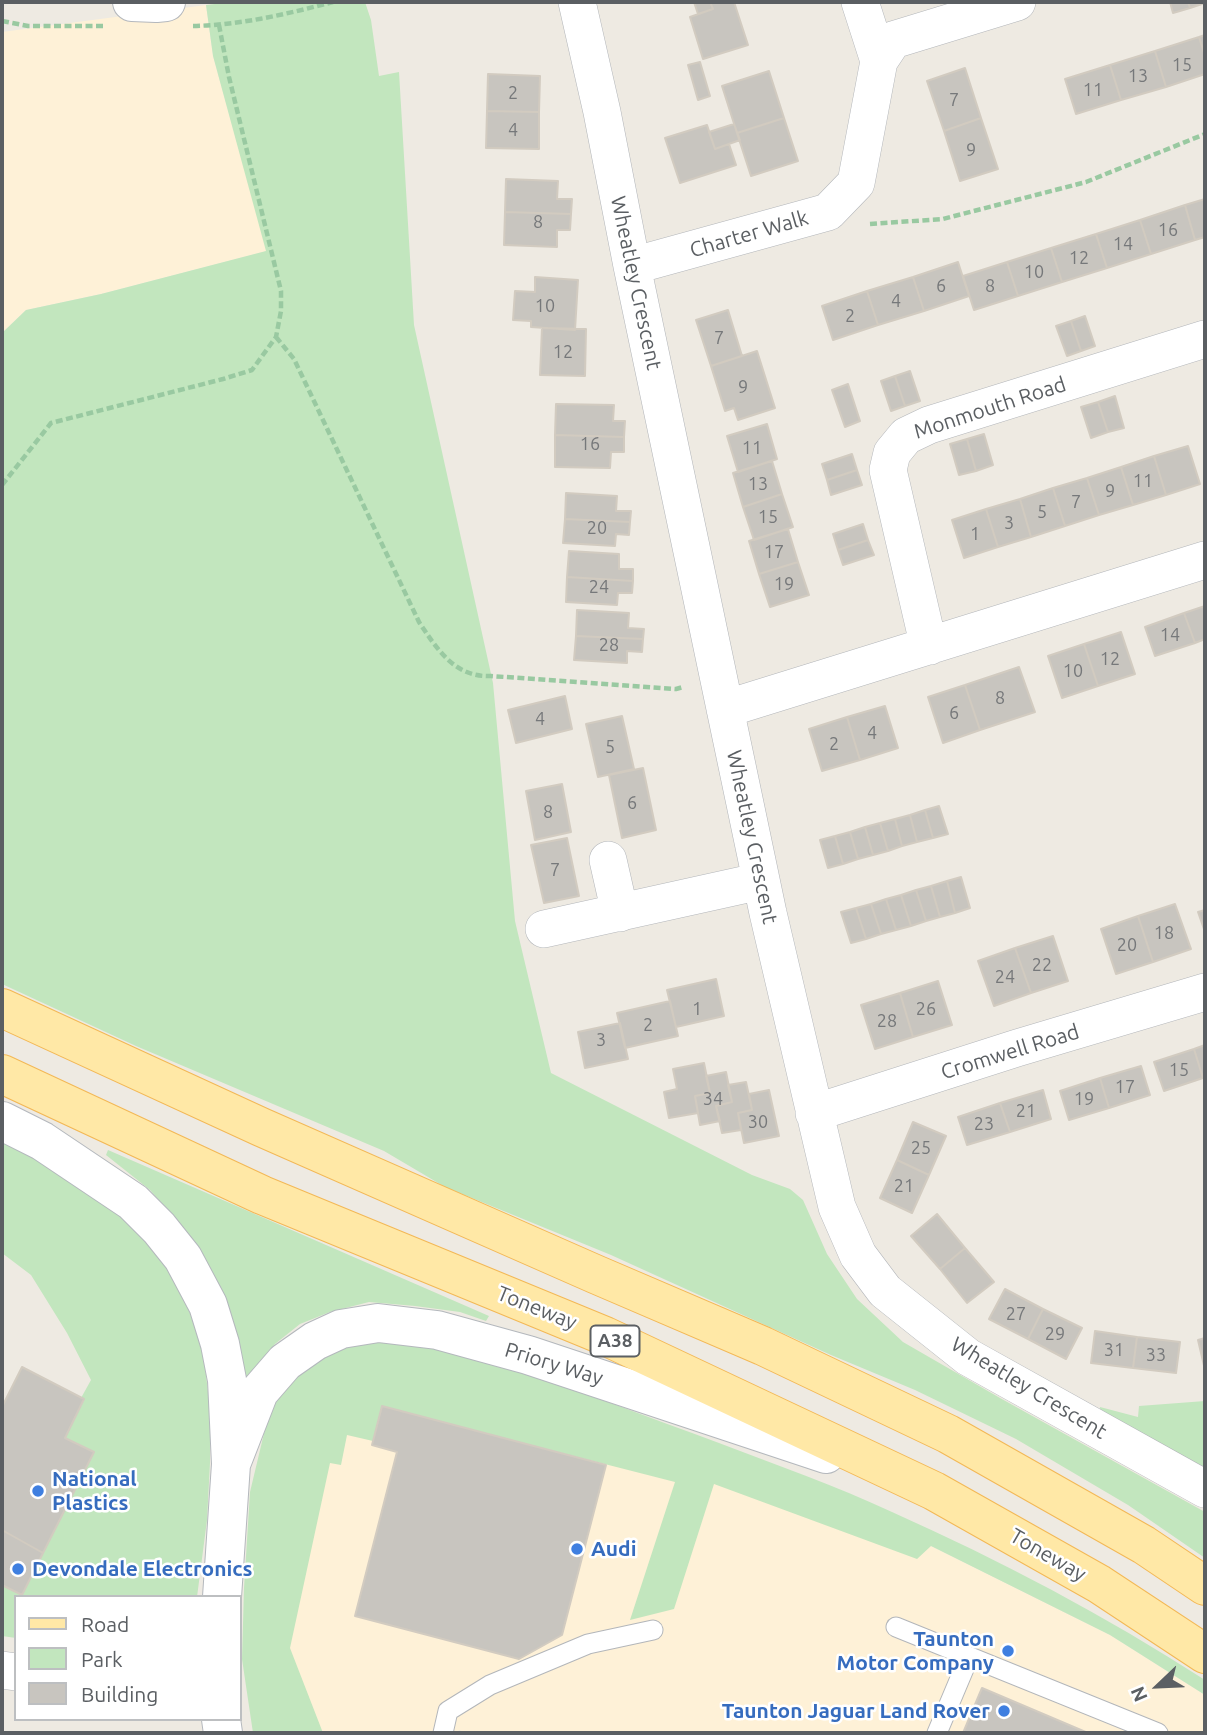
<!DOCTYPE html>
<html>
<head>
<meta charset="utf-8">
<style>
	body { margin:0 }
	#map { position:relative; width:1207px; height:1735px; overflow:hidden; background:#eeeae2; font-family:Ubuntu,sans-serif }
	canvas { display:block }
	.frame { position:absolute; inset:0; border:4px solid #5b5f63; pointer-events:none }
	.legend { position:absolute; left:14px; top:1595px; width:228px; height:126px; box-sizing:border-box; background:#fff; border:2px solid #bdbfc1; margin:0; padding:9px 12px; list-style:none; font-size:21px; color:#5b5f63 }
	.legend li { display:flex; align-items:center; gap:14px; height:35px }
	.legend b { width:35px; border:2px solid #bdbfc1 }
	.north { position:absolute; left:1123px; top:1651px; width:70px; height:70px; -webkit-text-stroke:5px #fff; paint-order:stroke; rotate:247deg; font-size:19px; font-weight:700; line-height:28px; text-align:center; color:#5b5f63 }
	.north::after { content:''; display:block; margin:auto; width:24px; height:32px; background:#5b5f63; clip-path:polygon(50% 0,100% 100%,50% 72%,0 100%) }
</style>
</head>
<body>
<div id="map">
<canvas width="1207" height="1735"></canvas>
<div class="frame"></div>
<ul class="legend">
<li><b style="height:9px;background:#ffe8a6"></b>Road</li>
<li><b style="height:19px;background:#c2e6be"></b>Park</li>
<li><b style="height:19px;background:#c8c5bf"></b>Building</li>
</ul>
<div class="north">N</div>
</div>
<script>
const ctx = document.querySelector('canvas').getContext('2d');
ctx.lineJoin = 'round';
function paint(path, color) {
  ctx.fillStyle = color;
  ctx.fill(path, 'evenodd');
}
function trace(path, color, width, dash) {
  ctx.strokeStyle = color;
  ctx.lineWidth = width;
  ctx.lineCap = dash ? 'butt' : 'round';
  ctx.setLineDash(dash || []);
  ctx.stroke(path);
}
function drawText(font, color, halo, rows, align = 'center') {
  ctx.font = font + ' Ubuntu,sans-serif';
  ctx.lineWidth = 5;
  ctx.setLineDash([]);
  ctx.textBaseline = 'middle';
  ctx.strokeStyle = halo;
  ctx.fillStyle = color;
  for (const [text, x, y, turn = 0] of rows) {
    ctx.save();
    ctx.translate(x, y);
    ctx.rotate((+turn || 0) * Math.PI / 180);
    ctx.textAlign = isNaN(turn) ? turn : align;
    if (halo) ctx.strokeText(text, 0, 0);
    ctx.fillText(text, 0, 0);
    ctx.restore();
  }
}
paint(new Path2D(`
	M206,5L213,56L267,251L101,294L26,310L2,333V32Z
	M362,1370L931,1546L1110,1635L1205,1695V1733H462L460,1730L454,1733H288L263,1642Z`), '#fef1d7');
paint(new Path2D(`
	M232,2H365L371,20L379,76L399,72L414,325L493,683L515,921L551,1073L752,1175L790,1189L803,1200L827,1254L857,1299L903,1342L1000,1398L1205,1512V1558L1128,1505L1016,1439L915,1390L831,1355L611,1255L445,1187L384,1151L136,1046L2,984V333L26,310L101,294L266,251L213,56L206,5Z
	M2,1140L85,1185L151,1243L180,1287L203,1348L210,1410V1463L207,1520L197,1597H16V1638L2,1636V1585L21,1594L94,1452L65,1438L84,1400L81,1398L91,1380L67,1333L31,1275L2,1253Z
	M108,1150L489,1316L486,1321L460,1312L415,1306L369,1302L330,1312L300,1324L275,1344L253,1373L245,1379L219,1286L194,1241L150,1190L106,1155Z
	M412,1340C446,1350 481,1358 514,1369C583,1392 651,1418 719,1443C777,1465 836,1486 892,1512C1000,1560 1106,1616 1205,1680V1695L1110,1635L931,1546L917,1559L714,1484L674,1609L630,1620L675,1482L382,1407L373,1441L347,1435L341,1465L330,1463L290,1648L323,1733H253L242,1659L244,1588L250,1492L266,1425L277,1400L293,1375L349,1343Z
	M1205,1401V1476L1100,1415V1407L1138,1417L1139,1406Z`), '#c2e6be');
const building = new Path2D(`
	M694,2H710L713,9L698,14Z
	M710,2H734L748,45L703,59L690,17L713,9Z
	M1170,2H1188L1190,8L1173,13Z
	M1188,2H1205V3L1190,8Z
	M1205,35V56L1199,37Z
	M1199,37L1205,56V74L1166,87L1155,51Z
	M1155,51L1166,87L1121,100L1110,65Z
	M700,62L710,96L698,100L688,65Z
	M1110,65L1121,100L1076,114L1065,79Z
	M965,68L981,118L944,131L927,81Z
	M769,71L784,118L737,133L722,86Z
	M488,74L540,76L539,112L487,111Z
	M487,111L539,112V149L486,148Z
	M784,118L798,161L751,176L737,133Z
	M981,118L998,169L960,181L944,131Z
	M734,124L740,140L715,149L709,132Z
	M707,125L715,149L729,144L736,165L680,183L665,138Z
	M506,179L558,181L557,199H572L571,214L505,212Z
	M1205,199V237L1195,240L1185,205Z
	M1185,205L1195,240L1151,254L1140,220Z
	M505,212L571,214L570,230H557V247L504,245Z
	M1140,220L1151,254L1107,268L1096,234Z
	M1096,234L1107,268L1062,282L1051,248Z
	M1051,248L1062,282L1018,296L1007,262Z
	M958,262L969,296L924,311L913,277Z
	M1007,262L1018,296L974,310L963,276Z
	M535,277L578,280L575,330L531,327V321L513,320L515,291L535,292Z
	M913,277L924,311L878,325L867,291Z
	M867,291L878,325L833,340L822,306Z
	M728,310L742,356L711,366L696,320Z
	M1085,316L1095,346L1081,351L1071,321Z
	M1071,321L1081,351L1067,356L1056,326Z
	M542,328L586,329L585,376L540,375Z
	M757,351L775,408L738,420L734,408L725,411L711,366Z
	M910,371L920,401L905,406L895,376Z
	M895,376L905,406L891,411L881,381Z
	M848,384L860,421L845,427L832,390Z
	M1115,396L1124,428L1108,432L1098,402Z
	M1098,402L1108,432L1091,438L1081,407Z
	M556,404L614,405L613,421H625L624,437L555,435Z
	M767,424L777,459L738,472L727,436Z
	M984,434L993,465L976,471L967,439Z
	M555,435L624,437V452H611L610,468L555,467Z
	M967,439L976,471L959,475L950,444Z
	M1188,446L1200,484L1166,495L1154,456Z
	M852,454L857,470L827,480L822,464Z
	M1154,456L1166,495L1133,505L1121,467Z
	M772,461L782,494L743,507L733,473Z
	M1121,467L1133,505L1099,515L1087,478Z
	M857,470L862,485L831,495L827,480Z
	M1087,478L1099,515L1065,526L1053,488Z
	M1053,488L1065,526L1031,537L1020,499Z
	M566,493L617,496L616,511H631L630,522L565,519Z
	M782,494L793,527L754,540L743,507Z
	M1020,499L1031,537L998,547L986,509Z
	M986,509L998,547L964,558L952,520Z
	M565,519L630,522L629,535L616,534L615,546L563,543Z
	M863,524L868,540L838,550L833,534Z
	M788,529L798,562L759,574L749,541Z
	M868,540L874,555L843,565L838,550Z
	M569,551L619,554V569H633V581L567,577Z
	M798,562L809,595L770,607L759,574Z
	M567,577L633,581L632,593H618L617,605L566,602Z
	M1205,606V639L1195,643L1184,613Z
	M577,610L629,613L628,628L644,629L643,639L576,636Z
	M1184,613L1195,643L1155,656L1145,627Z
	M1121,632L1135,674L1098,686L1084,644Z
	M576,636L643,639L642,652L627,651V663L574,660Z
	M1084,644L1098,686L1062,698L1048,656Z
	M1019,667L1035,712L980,730L965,685Z
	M965,685L980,730L943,743L928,697Z
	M565,696L572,729L516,743L508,710Z
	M885,706L898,748L860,760L847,717Z
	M622,716L634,769L598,777L586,724Z
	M847,717L860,760L822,771L809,729Z
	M643,768L656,830L622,838L609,775Z
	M562,784L571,832L535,840L526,791Z
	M939,806L948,834L933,838L925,810Z
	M925,810L933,838L917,842L910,815Z
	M910,815L917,842L902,846L895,819Z
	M895,819L902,846L888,851L880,823Z
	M880,823L888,851L873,855L865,827Z
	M865,827L873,855L858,859L850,832Z
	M850,832L858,859L843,864L835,836Z
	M835,836L843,864L828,868L820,840Z
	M567,838L579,896L544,903L531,845Z
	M961,877L970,908L955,913L947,881Z
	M947,881L955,913L940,917L931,886Z
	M931,886L940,917L926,921L916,890Z
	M916,890L926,921L911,926L901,895Z
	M901,895L911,926L896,930L886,899Z
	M886,899L896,930L881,934L871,904Z
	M871,904L881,934L866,939L856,908Z
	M1175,904L1191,949L1153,962L1138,916Z
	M856,908L866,939L851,943L841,912Z
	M1205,910V932L1198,912Z
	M1138,916L1153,962L1116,974L1101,929Z
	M1053,936L1068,981L1031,993L1015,948Z
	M1015,948L1031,993L994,1006L978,961Z
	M716,979L724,1016L676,1027L667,990Z
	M938,981L952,1025L913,1037L900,993Z
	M900,993L913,1037L875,1049L861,1005Z
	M670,1001L678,1036L625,1048L617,1013Z
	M620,1023L628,1059L585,1068L578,1032Z
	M1205,1045V1077L1203,1078L1194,1049Z
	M1194,1049L1203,1078L1164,1091L1154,1062Z
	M704,1063L710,1093L695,1096L698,1113L669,1118L664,1092L677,1089L673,1069Z
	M1141,1066L1150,1095L1109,1108L1100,1078Z
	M726,1072L732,1102L716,1106L720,1121L700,1125L695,1096L710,1093L706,1076Z
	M1100,1078L1109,1108L1069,1120L1060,1091Z
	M746,1082L752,1110L738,1113L741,1130L722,1133L716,1106L732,1102L728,1085Z
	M769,1090L779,1136L744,1143L738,1113L752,1110L749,1094Z
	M1043,1090L1051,1119L1010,1132L1000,1103Z
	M1000,1103L1010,1132L967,1145L958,1117Z
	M913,1122L946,1136L929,1175L897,1160Z
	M897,1160L929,1175L912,1213L880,1198Z
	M937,1214L965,1248L940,1269L911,1236Z
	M965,1248L994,1282L967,1303L940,1269Z
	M1005,1289L1043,1309L1028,1339L989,1319Z
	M1043,1309L1082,1328L1066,1359L1028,1339Z
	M1095,1331L1137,1337L1133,1368L1091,1363Z
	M1137,1337L1180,1342L1176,1373L1133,1368Z
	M1205,1338V1370L1198,1340Z
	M22,1367L84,1399L65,1438L94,1452L43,1553L2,1530V1407Z
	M382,1406L606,1465L562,1635L519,1659L355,1616L397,1452L372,1445Z
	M2,1530L43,1553L22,1595L2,1585Z
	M982,1688L1088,1733H963Z`);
paint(building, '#c8c5bf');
trace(building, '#d2cbc0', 2);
const lane = new Path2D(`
	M896,1627L1158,1733
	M443,1733L448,1711L490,1685L588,1644L653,1630
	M937,1733L969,1657`);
const street = new Path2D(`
	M577,2L602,112L632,266L768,913L837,1207L858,1255L885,1291L968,1357L1205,1489
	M879,61L893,40L1017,2
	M632,266L828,212L856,183L879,61L860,2
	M930,646L925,630L888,470L892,453L906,436L929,425L1205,339
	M725,709L1205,560
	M608,860L620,913
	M544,929L761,881
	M814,1113L1017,1048L1205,992
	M2,1670L16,1672`);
const secondary = new Path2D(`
	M132,2L156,3L166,2
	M2,1121L42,1141L133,1202L159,1228L183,1258L208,1305L220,1344L227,1380L231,1464L222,1597
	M231,1464L259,1392L285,1362L315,1341L341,1329L378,1323L437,1330L528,1355L826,1454
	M221,1719L223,1733`);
const primary = new Path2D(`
	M2,1008L261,1127L595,1274L763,1346L948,1434L1144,1545L1205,1586
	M2,1074L262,1195L605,1336L934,1491L1099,1584L1205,1654`);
trace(lane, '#b3b6ba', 21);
trace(street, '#b3b6ba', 38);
trace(secondary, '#b4b8bd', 40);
trace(primary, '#f3b856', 40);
trace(new Path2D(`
	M2,21L28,26H104
	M193,26C241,25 287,14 333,2
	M870,224L943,219L1086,182L1205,134
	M276,337L294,359L419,622C437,649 455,678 491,676L676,689L683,687
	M2,485L51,423L223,379L252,370L276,337L281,311V291L229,77L219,25`), '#99c9a1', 4.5, [7, 3.5]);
trace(lane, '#fff', 19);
trace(street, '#fff', 37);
trace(secondary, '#fff', 38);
trace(primary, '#ffe8a6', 38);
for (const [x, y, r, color] of [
	[38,1491,7,"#3f7fe0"],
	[577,1549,7,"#3f7fe0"],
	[18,1569,7,"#3f7fe0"],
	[1008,1651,7,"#3f7fe0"],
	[1004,1711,7,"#3f7fe0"]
]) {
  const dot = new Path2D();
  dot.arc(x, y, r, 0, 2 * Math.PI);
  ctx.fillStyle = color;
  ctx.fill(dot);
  trace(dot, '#fff', 2.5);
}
drawText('18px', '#76787a', null, [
	["15",1182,65],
	["13",1138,76],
	["11",1093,90],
	["2",513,93],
	["7",954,100],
	["4",513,130],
	["9",971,150],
	["8",538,222],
	["16",1168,230],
	["14",1123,244],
	["12",1079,258],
	["10",1034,272],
	["6",941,286],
	["8",990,286],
	["4",896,301],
	["10",545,306],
	["2",850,316],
	["7",719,338],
	["12",563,352],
	["9",743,387],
	["16",590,444],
	["11",752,448],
	["11",1143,481],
	["13",758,484],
	["9",1110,491],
	["7",1076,502],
	["5",1042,512],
	["15",768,517],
	["3",1009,523],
	["20",597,528],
	["1",975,534],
	["17",774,552],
	["19",784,584],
	["24",599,587],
	["14",1170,635],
	["28",609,645],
	["12",1110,659],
	["10",1073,671],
	["8",1000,698],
	["6",954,713],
	["4",540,719],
	["4",872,733],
	["2",834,744],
	["5",610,747],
	["6",632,803],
	["8",548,812],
	["7",555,870],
	["18",1164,933],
	["20",1127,945],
	["22",1042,965],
	["24",1005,977],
	["1",697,1009],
	["26",926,1009],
	["28",887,1021],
	["2",648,1025],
	["3",601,1040],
	["15",1179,1070],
	["17",1125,1087],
	["34",713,1099],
	["19",1084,1099],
	["21",1026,1111],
	["30",758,1122],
	["23",984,1124],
	["25",921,1148],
	["21",904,1186],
	["27",1016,1314],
	["29",1055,1334],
	["31",1114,1350],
	["33",1156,1355]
]);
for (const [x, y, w] of [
	[615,1341,49]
]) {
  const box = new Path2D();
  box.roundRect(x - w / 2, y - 15.5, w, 31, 5);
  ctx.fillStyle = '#fff';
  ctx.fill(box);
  trace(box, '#5b5f63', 2);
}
drawText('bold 19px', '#5b5f63', null, [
	["A38",615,1341]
]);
drawText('21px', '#5b5f63', '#fff', [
	["Charter Walk",749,234,-16],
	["Wheatley Crescent",636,283,78],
	["Monmouth Road",990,408,-18],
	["Wheatley Crescent",752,837,78],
	["Cromwell Road",1010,1052,-17],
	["Toneway",537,1308,22],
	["Priory Way",554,1364,17],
	["Wheatley Crescent",1029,1388,31],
	["Toneway",1048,1555,30]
]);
drawText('bold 21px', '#366cbe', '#fff', [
	["National",52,1479],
	["Plastics",52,1503],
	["Audi",591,1549],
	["Devondale Electronics",32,1569],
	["Taunton",994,1639,"right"],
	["Motor Company",994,1663,"right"],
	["Taunton Jaguar Land Rover",990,1711,"right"]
], 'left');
</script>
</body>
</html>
